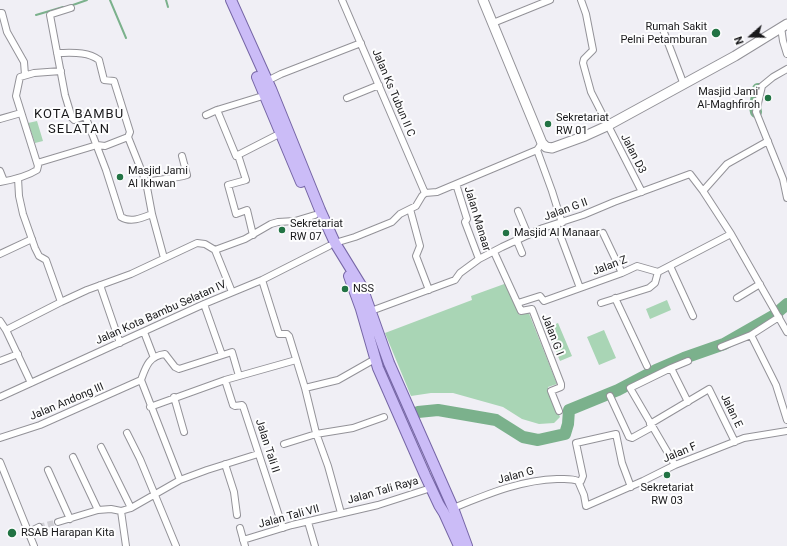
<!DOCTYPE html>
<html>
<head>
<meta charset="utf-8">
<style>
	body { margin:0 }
	#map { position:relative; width:787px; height:546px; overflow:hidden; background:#f0eff5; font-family:Roboto,sans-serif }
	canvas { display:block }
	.north { position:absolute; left:731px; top:16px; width:40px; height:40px; -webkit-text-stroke:3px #fdfdfe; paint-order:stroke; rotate:250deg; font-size:11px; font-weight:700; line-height:16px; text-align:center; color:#19191b }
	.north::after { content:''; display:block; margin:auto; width:14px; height:18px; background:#19191b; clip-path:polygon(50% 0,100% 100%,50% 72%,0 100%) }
</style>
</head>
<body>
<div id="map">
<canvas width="787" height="546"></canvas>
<div class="north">N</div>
</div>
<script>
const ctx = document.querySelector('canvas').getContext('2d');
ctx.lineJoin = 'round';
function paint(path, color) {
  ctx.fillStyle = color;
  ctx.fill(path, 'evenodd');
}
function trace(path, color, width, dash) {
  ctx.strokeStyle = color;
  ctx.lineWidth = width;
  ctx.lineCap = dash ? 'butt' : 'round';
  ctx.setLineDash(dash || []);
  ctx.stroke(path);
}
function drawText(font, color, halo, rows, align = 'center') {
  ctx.font = font + ' Roboto,sans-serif';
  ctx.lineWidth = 4;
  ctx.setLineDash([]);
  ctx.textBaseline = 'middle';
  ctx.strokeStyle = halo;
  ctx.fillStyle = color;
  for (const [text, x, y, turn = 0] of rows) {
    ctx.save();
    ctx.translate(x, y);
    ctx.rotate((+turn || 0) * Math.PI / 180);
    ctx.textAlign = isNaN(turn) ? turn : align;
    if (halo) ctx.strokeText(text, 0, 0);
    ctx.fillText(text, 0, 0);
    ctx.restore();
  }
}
paint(new Path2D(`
	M37,121L43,141L35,143L28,123Z
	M507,283L519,315L528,311L557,384L548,387L560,417L554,423L539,424L522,419L503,407L453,393H431L411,396L385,333L472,300L471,296Z
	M667,300L671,310L650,319L646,309Z
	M558,323L572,356L560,361L546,328Z
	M604,330L616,358L599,365L587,337Z`), '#a9d5b5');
trace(new Path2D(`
	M110,0L126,38
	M166,0L168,7
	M70,6L87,0
	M36,15L63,7`), '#7bb18c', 2);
trace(new Path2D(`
	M756,112L755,107L758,89
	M418,412L438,410L496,420L523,437L538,440L565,434L568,424L569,410L618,390L656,370L684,358L724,344L773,316L787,304`), '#7bb18c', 12);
trace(new Path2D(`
	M39,527L58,522`), '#d0cfd4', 6, [6, 3]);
const street = new Path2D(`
	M342,0L425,193
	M581,0L586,14L593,50L584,59L583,63L591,92L642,192
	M71,8L52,14L50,15L65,95L72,118L74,120L85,116L86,118L106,170L121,217C131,223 142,218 152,214
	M0,13H2L7,32L24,62L25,75
	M493,23L550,0
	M662,27L684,85
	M781,27L783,41L787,54
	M57,53C71,53 87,51 99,60L104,80L114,81L130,132L128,137L146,182L152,214L164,258
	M787,69L773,77L762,86L756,112L783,179L787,198
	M267,81L281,74L361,43
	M347,98L379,85
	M217,110L266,95
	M206,115L217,110L236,156L281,133
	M0,119L21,113
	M537,150L552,191L562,223
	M238,155L246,180L228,185L236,214L247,210L253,235
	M37,163L97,145L105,146L128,137
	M0,171L4,181
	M18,178L19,196L23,214L35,248L39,256L46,260L61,302
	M0,182C12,180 26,177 37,170L38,166L16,96L20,77L34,73L61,71
	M146,182C160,179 173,179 187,175L182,156
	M456,184L467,219L465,222L479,259
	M703,191L727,164L768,141
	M410,209L420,246L416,256L429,290
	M518,211L528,235
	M556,224L580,288
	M603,233L622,273
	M517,241L522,253
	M335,243L355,237L392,222L400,214L416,206L422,196L425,193L437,192L537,150L542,143
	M215,250L245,239L271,224L278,222L295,221L315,215
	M494,252L521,311L532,309L561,384V387L551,391L559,411
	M0,254L32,239
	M670,266L693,316
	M262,280L279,334H287L289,336L305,388L316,433L328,466L341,513
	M100,285L120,343
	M615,298L647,366
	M737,298L760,284
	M518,303L540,296L544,301L622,273L637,266L658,272L731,234
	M601,303L649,288L655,283L658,272
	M204,304L222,355
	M371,311L455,280L460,273L479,259L502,247L543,228L583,215L614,202L690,174L703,191L731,234L787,332
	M0,321L6,330L31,383
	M6,330L61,302L87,290L131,274L197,243L205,244L215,250L232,292
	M144,332L154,358
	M751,335L776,385L787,420
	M721,347L751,335L779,317
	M0,361L18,354
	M671,368L688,402
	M225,380L233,405L235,406L242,405L243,406L283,528
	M305,388L338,380L375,359
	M610,396L629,437L632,438L652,427
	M0,397L204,304L262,280L329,246
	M174,397L184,432
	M150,407L225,380L296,360
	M650,424L709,389L735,442
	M127,433L140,459L176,546
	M0,438L40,425L141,380
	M284,444L316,434L353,428L384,417
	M101,447L131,508
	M73,457L98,510
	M0,462L34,546
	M225,464L234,492L237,515
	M675,465L630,388L671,368L688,361
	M48,470L70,519
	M180,480L141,380C146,366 149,356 165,354L175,367L179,369L232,352L239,376
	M579,483L581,481L583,476L576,443L616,434L622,463L631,487
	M453,508C486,495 520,480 557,479C564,479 572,478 578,481L584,495L586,506L643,481L675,465L744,438L787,431
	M121,511L126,546
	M58,522L98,510L111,509L121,511L131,508L180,480L207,470L258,454
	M308,522L315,546
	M240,528L245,546
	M29,532L39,527
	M243,540L292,525L378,505L431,488`);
const secondary = new Path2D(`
	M483,0L542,143L546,147L552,148L585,136L607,126L735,56L787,24`);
const primary = new Path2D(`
	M231,0L271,89L320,210L335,243L362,287L389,363L453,508L467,546
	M257,77L301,182
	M349,276L361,309L378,368L425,475L439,505L444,513L459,546`);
trace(street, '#939298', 8);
trace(secondary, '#939298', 11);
trace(primary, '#7666a6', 12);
trace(street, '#fff', 6);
trace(secondary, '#fff', 9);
trace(primary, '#cbbcf7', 10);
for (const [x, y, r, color] of [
	[716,33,5,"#227344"],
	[768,98,4,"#227344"],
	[548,124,4,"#227344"],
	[120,177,4,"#227344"],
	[282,230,4,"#227344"],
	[506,233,4,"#227344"],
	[345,289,4,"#227344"],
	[667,475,4,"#227344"],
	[12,533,5,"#227344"]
]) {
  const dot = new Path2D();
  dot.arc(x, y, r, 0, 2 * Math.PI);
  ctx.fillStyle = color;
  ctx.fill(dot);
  trace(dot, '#fdfdfe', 1.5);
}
drawText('11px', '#19191b', '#fdfdfe', [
	["Rumah Sakit",707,27,"right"],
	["Pelni Petamburan",707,40,"right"],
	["Masjid Jami'",760,92,"right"],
	["Al-Maghfiroh",760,105,"right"],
	["Sekretariat",556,118],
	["RW 01",556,131],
	["Masjid Jami",128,171],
	["Al Ikhwan",128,184],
	["Sekretariat",290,224],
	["RW 07",290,237],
	["Masjid Al Manaar",514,233],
	["NSS",353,289],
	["Sekretariat",667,488,"center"],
	["RW 03",667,501,"center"],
	["RSAB Harapan Kita",21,533]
], 'left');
drawText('11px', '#19191b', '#fdfdfe', [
	["Jalan Ks Tubun II C",393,93,67],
	["Jalan D3",633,154,63],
	["Jalan G II",566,210,-20],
	["Jalan Manaar",477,219,73],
	["Jalan Z",610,266,-21],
	["Jalan Kota Bambu Selatan IV",161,313,-24],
	["Jalan G I",552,335,69],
	["Jalan Andong III",67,402,-23],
	["Jalan E",731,411,64],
	["Jalan Tali II",267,446,72],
	["Jalan F",680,453,-23],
	["Jalan G",516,476,-15],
	["Jalan Tali Raya",383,491,-16],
	["Jalan Tali VII",289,517,-15]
]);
ctx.letterSpacing = '1px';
drawText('13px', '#19191b', '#fdfdfe', [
	["KOTA BAMBU",79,115],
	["SELATAN",79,130]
]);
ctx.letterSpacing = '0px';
</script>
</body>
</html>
